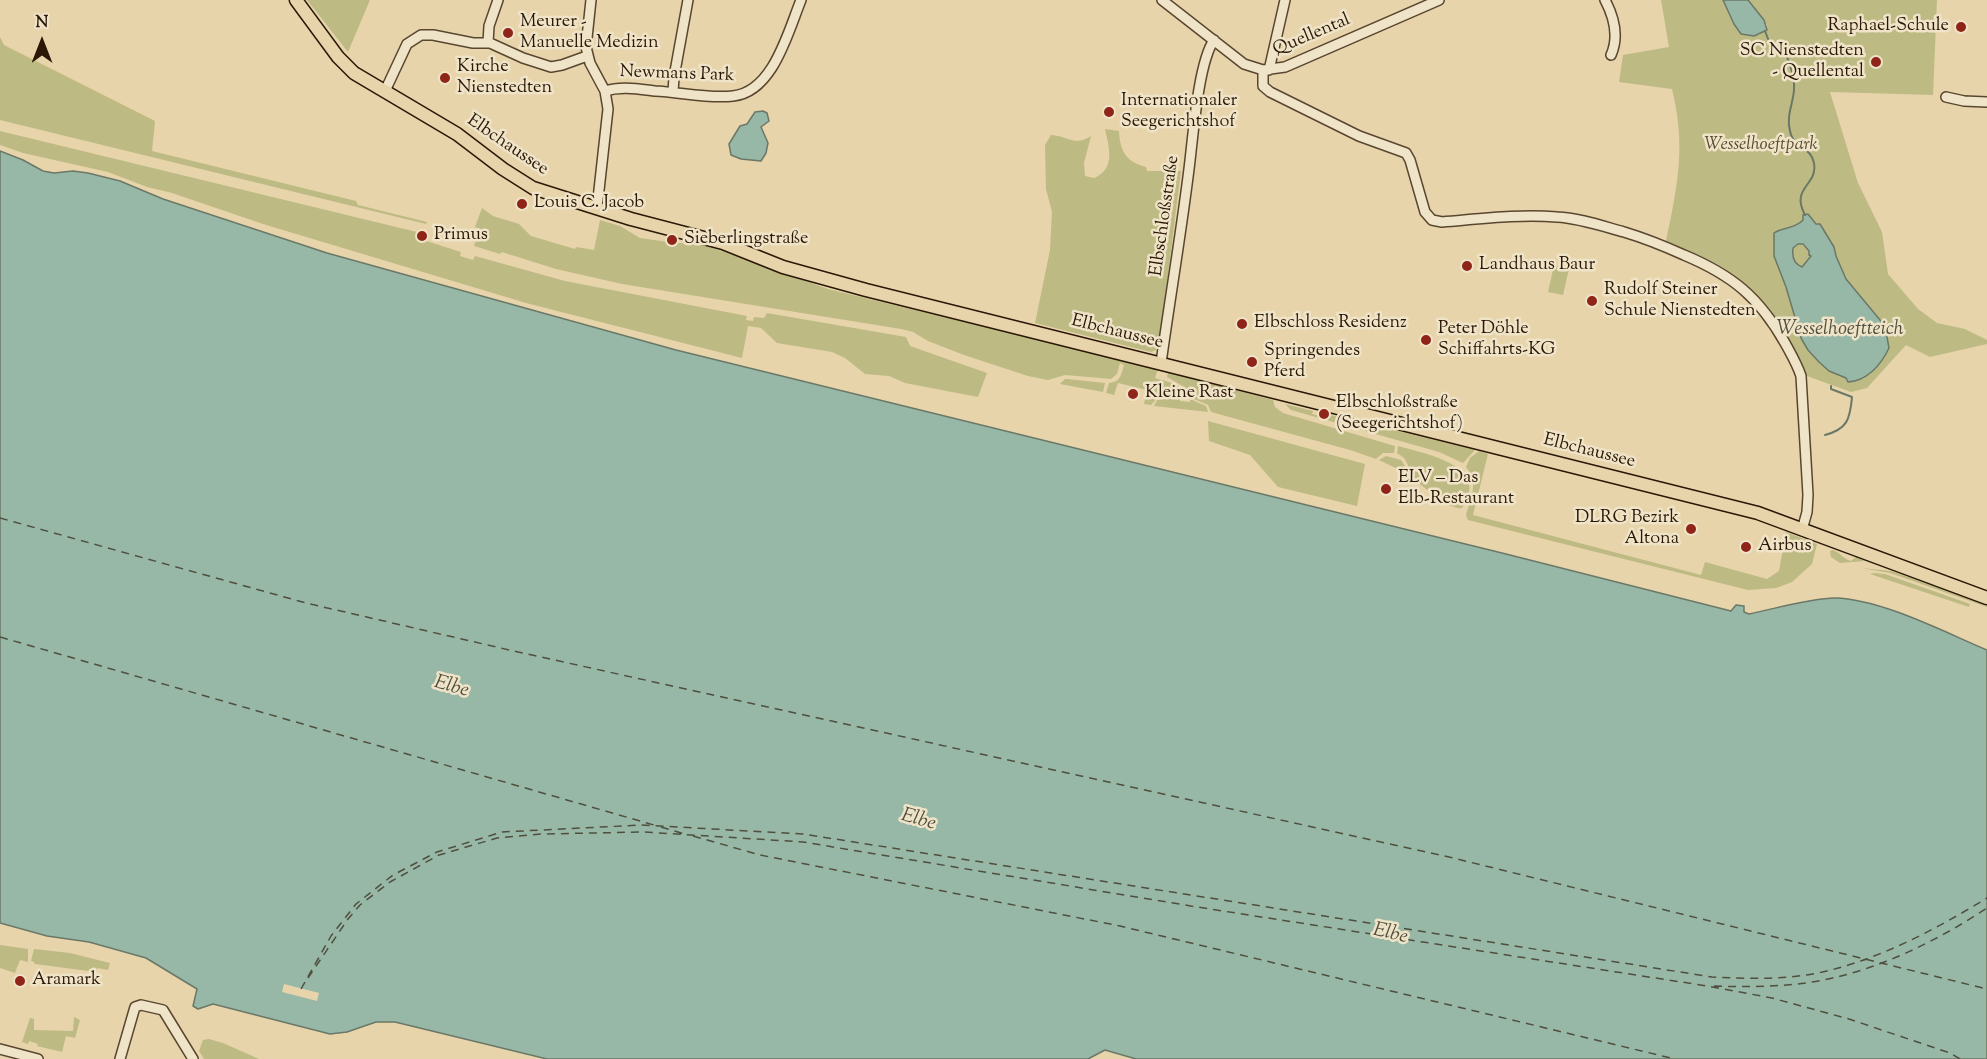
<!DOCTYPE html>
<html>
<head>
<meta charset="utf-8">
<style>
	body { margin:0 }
	#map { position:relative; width:1987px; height:1059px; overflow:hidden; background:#e7d4ab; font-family:"Sorts Mill Goudy",serif }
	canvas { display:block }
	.north { position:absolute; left:12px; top:12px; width:60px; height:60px; -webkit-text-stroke:4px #efe3c8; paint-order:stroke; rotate:0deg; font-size:16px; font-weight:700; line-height:24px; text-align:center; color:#2a1706 }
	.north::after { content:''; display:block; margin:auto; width:21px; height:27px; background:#2a1706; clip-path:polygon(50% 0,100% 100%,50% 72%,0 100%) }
</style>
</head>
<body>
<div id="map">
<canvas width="1987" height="1059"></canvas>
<div class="north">N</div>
</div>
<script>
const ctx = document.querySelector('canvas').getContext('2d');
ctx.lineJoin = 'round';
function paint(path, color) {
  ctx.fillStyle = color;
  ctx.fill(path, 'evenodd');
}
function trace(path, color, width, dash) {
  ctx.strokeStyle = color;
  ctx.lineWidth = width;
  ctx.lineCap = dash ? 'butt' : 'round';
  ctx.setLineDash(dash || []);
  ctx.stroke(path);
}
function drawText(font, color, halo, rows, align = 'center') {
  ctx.font = font + ' "Sorts Mill Goudy",serif';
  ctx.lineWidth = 5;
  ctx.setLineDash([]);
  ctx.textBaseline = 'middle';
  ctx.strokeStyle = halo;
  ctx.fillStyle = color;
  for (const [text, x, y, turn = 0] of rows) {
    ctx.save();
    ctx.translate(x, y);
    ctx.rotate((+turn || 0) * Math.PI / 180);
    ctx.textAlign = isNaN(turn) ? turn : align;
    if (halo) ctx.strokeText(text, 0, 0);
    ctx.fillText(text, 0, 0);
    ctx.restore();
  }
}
paint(new Path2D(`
	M307,0H370L348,52L344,47Z
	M1661,0H1723L1734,24L1741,34L1759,35L1766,30L1767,25L1748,0H1937L1933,95L1830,92L1858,183L1882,232L1888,274L1918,309L1937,323L1965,329L1987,340V344L1930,357L1906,345L1867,388L1851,392L1807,376C1786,339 1769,300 1733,274C1713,259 1688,251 1666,241C1678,184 1686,146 1672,89L1619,82L1623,55L1669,47ZM1803,220L1813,221L1820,225L1834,247L1836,256L1846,279L1885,326L1887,352L1869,375L1846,378L1839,376L1794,312L1773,248L1787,228L1797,226Z
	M0,37L4,45L155,121L152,151L356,201L358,205L427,222L426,224L0,120Z
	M1105,129L1119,131C1120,151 1126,162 1146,167L1147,171H1181L1159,345L1156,350L1151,352L1035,323L1050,250L1052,212L1046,189L1045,145L1051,135C1069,136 1074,147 1091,136L1084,163L1085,176L1094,178C1116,169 1109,147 1105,129Z
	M0,131L421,233L423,240L461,252L460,256L473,260L475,256L565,281L747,316L746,320L753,321L754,317L764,318L767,313L906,337L910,346L987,373L978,397L905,383L889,376L865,374L845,358L832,352L777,343L761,328L748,326L742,358L526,303L263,224L172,193L147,187L108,172L23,153L0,145Z
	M482,208L493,216L519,224L531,236L575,249L576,247L594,250L600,220L620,226L640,238L675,243H695L722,251L828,289L1158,369L1155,378C1165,381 1182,384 1184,395L1174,394L1157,398L1151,405L1144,404L1147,390L1118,383L1114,395L1106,393L1109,383C1121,382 1121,374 1124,365L1120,363L1117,374L1111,379L1065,375L1048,380L1028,376L964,355L928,341L913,332L901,329L622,284L556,269L502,252L500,254L474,246L480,229L475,227Z
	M1800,243L1809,251L1811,256L1802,267C1793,264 1792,256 1793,248Z
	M1554,265L1569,269L1563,295L1548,292Z
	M1168,372L1273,400L1275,407L1283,413L1395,446L1394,453H1383L1376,459L1350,450L1211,412L1208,405L1187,396L1186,388L1167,377Z
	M1065,379H1067L1105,383L1103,392L1060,384Z
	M1173,396L1180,397V401L1190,402V399L1206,406L1208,412L1154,406L1157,400Z
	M1285,404L1313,411L1312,414L1323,417L1324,414L1345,418L1475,450L1463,463L1439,452L1291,410Z
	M1208,421L1365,464L1357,506L1278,487L1250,455L1209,441Z
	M1398,446C1425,454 1492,465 1462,508C1449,511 1420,483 1407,474L1408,465L1404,458L1397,453Z
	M1479,451L1488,454L1473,515L1701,575L1705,562L1767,579L1779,571L1786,532L1817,544L1812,564L1792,582L1776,588L1748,590L1468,520L1466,515C1471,498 1479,483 1466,467L1470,458Z
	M1386,456L1401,460L1405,466L1404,472L1379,460Z
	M1833,550C1841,553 1843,559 1851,561L1856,557L1865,561L1840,563L1831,557L1830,551Z
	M1861,568L1891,571L1987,604V607L1890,573Z
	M1875,573L1885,574L1970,604L1969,607L1870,574Z
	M0,945L28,949V962L20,960L15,973L0,968Z
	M34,949L70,953L110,963L108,970L97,968L96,972L35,964L34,962L31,961Z
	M74,1017L80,1020L75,1038L66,1036L62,1052L37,1046L38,1044L29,1041L28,1044L22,1042L30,1018L34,1019V1030L73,1031Z
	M209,1039L223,1043L259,1059H204L199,1051L203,1040Z`), '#beba83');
const water = new Path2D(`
	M1723,0H1748L1764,20L1767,30L1754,36L1741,34L1734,24Z
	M763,111L767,113L769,121L761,127L768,143L766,153L761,161L741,159L731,155L729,144L740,126L747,124L755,112Z
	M0,151L23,160L43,171L54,173L73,171L88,173L120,181L163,199L327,253L676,350L1502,553L1731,611L1736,605L1744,606V612L1749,614C1774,609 1810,598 1835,598C1881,599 1944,632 1987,650V1059H1136L1105,1050L1088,1059H547L395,1022H376L347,1032L330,1034L213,1004L198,1009L193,1006L197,989L146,958L89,942L47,936L0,923Z
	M1808,214L1816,224H1820L1834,247L1836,256L1846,279L1885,326L1889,348C1881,365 1867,381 1848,382L1846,378L1829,371L1819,362L1808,350L1801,338L1786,287L1774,256V233C1783,227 1795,229 1803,220V215ZM1798,244H1803L1809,251V255L1811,256L1802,267C1793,264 1792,256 1793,248Z`);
paint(water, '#97b8a7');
trace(water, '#6b7867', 1.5);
paint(new Path2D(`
	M284,984L319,993L317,1001L282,992Z`), '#e7d4ab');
trace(new Path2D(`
	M1765,31L1770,44C1771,44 1778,46 1779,47C1789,53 1795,79 1794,90C1793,104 1786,116 1790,131C1793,149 1811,146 1814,163C1818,186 1790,187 1805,215
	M1825,435C1847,429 1850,420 1852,397L1831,389V386`), '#6b7867', 2);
trace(new Path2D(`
	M0,518L306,603L518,652L1449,857L1987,989
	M0,637L654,825
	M661,827L685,834
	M693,836L760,855L1120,926L1675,1059
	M308,978L348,919L360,905L390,882L439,855L497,838L542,834L644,832L803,842L1197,907L1707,986L1772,998L1849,1019L1950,1053L1960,1059
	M1714,986C1742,987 1769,987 1797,984C1864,977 1931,945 1987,908
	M301,989L331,936L356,904L393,875L437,852L502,832L641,825L803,834L1712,977C1751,979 1790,980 1827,971C1884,957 1938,928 1987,898`), '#504f3e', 1.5, [8, 6]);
const minor = new Path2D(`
	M591,0L586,47L590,63L605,91L608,109L597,208
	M1162,0L1244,64L1263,70L1285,67L1439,0
	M1605,0C1614,17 1619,37 1611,55
	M488,43L489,26L498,0
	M1263,70V86L1270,92L1359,136L1406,153L1410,160L1425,212L1432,220L1442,222C1480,219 1518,214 1557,217C1579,218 1602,226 1624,232C1644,238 1664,246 1684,255C1732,275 1759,297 1785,343C1791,354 1797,364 1801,376L1808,495L1807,512L1802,530
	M1269,70L1285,0
	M385,91L407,44L421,35H433L473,43H490L523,58L551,67L562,65L587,56
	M605,91C621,86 638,89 655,91C680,92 708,99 733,96C773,92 788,32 801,0
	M673,92L674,77L688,0
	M1946,97L1964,101L1987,102
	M1161,363C1170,298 1181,234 1189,169C1193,138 1198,63 1214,40
	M0,1049L38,1059
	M120,1059L135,1007L141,1005L163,1010L193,1059`);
const major = new Path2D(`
	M296,0L338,57L354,73L457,134L503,169L533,188L631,219L723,243L783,267L866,290L1758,513L1987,598`);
trace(minor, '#59462f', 12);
trace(major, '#2a1706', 15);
trace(minor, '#efe3c8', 9);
trace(major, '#e7d4ab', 12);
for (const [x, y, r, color] of [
	[1961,27,6,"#8f2418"],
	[508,33,6,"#8f2418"],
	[1876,62,6,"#8f2418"],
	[445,78,6,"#8f2418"],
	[1109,112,6,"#8f2418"],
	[522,204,6,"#8f2418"],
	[422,236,6,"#8f2418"],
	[672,240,6,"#8f2418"],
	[1467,266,6,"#8f2418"],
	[1592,301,6,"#8f2418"],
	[1242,324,6,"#8f2418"],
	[1426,340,6,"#8f2418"],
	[1252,362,6,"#8f2418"],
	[1133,394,6,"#8f2418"],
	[1324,414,6,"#8f2418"],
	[1386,489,6,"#8f2418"],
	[1691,529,6,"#8f2418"],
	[1746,547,6,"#8f2418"],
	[20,981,6,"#8f2418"]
]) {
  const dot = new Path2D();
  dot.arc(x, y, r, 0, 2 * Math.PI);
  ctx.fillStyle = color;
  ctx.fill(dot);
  trace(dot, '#efe3c8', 2);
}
drawText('18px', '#2a1706', '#efe3c8', [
	["Meurer -",520,23],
	["Manuelle Medizin",520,44],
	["Raphael-Schule",1949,27,"right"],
	["SC Nienstedten",1864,52,"right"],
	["- Quellental",1864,73,"right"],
	["Kirche",457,68],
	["Nienstedten",457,89],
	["Internationaler",1121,102],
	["Seegerichtshof",1121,123],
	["Louis C. Jacob",534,204],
	["Primus",434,236],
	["Sieberlingstraße",684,240],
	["Landhaus Baur",1479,266],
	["Rudolf Steiner",1604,291],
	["Schule Nienstedten",1604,312],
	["Elbschloss Residenz",1254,324],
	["Peter Döhle",1438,330],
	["Schiffahrts-KG",1438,351],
	["Springendes",1264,352],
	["Pferd",1264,373],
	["Kleine Rast",1145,394],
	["Elbschloßstraße",1336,404],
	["(Seegerichtshof)",1336,425],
	["ELV – Das",1398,479],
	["Elb-Restaurant",1398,500],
	["DLRG Bezirk",1679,519,"right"],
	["Altona",1679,540,"right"],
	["Airbus",1758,547],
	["Aramark",32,981]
], 'left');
drawText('18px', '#2a1706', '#efe3c8', [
	["Quellental",1312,36,-23],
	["Newmans Park",677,75,2],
	["Elbchaussee",507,146,34],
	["Elbschloßstraße",1166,216,-82],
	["Elbchaussee",1117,333,14],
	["Elbchaussee",1589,452,14]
]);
drawText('italic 18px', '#56482c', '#efe3c8', [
	["Wesselhoeftpark",1761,146]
]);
drawText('italic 20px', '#504f3e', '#efe3c8', [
	["Wesselhoeftteich",1840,331],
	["Elbe",451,688,16],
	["Elbe",918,821,16],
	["Elbe",1390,935,13]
]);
</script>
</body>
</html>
